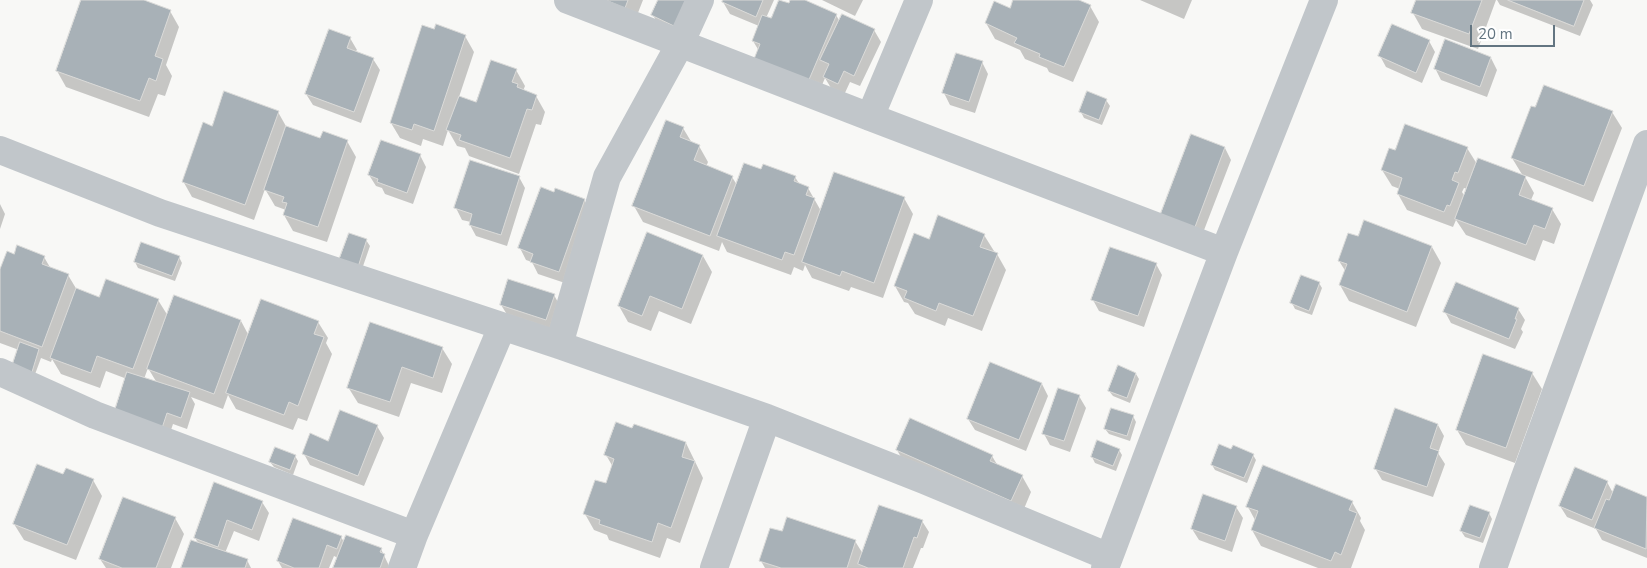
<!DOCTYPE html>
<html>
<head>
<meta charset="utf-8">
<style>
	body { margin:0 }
	#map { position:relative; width:1647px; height:568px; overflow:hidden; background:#f8f8f6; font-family:"Nunito Sans",sans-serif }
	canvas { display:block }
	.scale { position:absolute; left:1470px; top:25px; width:85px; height:22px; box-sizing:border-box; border:2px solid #637581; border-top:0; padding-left:6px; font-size:15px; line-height:18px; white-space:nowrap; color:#637581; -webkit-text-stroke:4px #fff; paint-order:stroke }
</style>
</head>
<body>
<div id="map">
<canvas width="1647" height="568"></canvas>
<div class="scale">20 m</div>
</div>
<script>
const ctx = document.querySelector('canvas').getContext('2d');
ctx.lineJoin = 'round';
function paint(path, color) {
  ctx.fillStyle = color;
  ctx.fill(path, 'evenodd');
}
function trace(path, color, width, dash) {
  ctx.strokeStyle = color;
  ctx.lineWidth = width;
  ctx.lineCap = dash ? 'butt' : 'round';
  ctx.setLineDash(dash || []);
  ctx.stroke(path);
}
paint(new Path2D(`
	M83,0H140L170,11L179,27L166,65L172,76L165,96L158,94L149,117L66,87L57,71Z
	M577,0H643L634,23Z
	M660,0L682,37L659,26L653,15Z
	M724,0H774L766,18L772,20L789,5L791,0H801L836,15L840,22L874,30L881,42L860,86L850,82L844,95L831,88L825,78L817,97L759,51L753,41L759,26L730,14L723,2Z
	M822,0H863L855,16Z
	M1014,0H1076L1090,6L1099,22L1073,82L1049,72L1047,68L1025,59L1020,50L995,39L986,23L1010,9Z
	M1140,0H1192L1184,19Z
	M1417,0H1496L1478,49L1422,29L1413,13Z
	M1497,0H1590L1593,5L1580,36L1500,5Z
	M465,36L474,52L459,97L477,103L516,70L525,86L523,91L536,96L545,112L541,125L536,124L519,174L469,156L465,148L457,146L448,130L443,146L423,139L421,146L400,138L391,123Z
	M350,38L357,50L355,52L373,59L380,70L361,123L313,105L306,94Z
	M1429,41L1435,52L1422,83L1386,67L1380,56Z
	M1446,41L1491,58L1497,70L1487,97L1441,80L1435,68Z
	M982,62L988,74L975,113L950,105L944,93Z
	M1106,100L1110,106L1102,125L1084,118L1081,112Z
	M278,112L287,128L321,139L347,141L356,157L327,242L293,231L284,215L286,210L275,206L265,189L254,220L192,197L183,181L212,128Z
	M1612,112L1622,128L1593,202L1524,175L1534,193L1531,200L1552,209L1561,224L1554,244L1543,240L1535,261L1466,235L1456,220L1453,227L1407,210L1398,194L1400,189L1392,186L1382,170L1396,152L1467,148L1477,164L1523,176L1512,158ZM1464,188L1468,189L1465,197L1462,192Z
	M683,128L692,143L699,146L708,162L706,167L732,177L737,185L762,171L795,177L800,185L808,188L821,211L904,198L913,214L883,298L851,287L849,291L812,278L805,265L803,271L794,267L791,275L727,252L722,242L719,251L643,222L634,206Z
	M1191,136L1225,148L1231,160L1201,238L1166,232Z
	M420,155L426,167L413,204L385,194L382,188L376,186L369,175Z
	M519,177L525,188L507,246L476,236L470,225L471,222L462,220L456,208Z
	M555,193L584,200L591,211L565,283L538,274L532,262L526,260L520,248Z
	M0,204L5,214L0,229Z
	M1365,221L1432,247L1441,263L1416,327L1349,301L1340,285L1346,272L1339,261L1358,238Z
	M350,234L366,240L370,246L361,272Z
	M984,235L994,251L993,253L997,254L1006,270L982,331L948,318L945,326L915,314L908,303L904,302L895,286L930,240Z
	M15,255L44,257L51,269L68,275L77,290L100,298L158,300L168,316L175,297L241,321L249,336L318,322L328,338L326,343L332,354L307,421L298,418L293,430L236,409L228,395L223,409L191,397L195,404L187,429L173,424L168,439L127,379L106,371L100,388L61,374L52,359L51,362L41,358L34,377L19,350L0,343V272ZM148,368L157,383L144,379Z
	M703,256L712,272L691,324L659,311L651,331L628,322L619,306Z
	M179,257L182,263L175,281L138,268L135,262Z
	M1156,264L1162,275L1144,327L1099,311L1093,300Z
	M1319,283L1322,288L1312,315L1295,309L1292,303Z
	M554,295L560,306L552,331L508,316L501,305Z
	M1518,309L1525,320L1521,329L1523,332L1515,349L1451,323L1445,312Z
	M442,348L452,364L442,393L411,383L399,417L358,403L348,387Z
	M1483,356L1532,373L1542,389L1515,463L1466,445L1457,430Z
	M990,364L1042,384L1048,396L1026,451L975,430L968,419Z
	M1136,374L1139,379L1130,403L1113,396L1109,391Z
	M1079,396L1086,408L1070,452L1050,445L1044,434Z
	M1133,416L1136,422L1130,441L1109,434L1105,429Z
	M1438,425L1444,436L1438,453L1445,464L1433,497L1382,480L1375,468Z
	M377,426L384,438L364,486L310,465L304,454L329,442Z
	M686,443L703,478L680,543L667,538L660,558L609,540L607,535L594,530L585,514L607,485L613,467L606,455Z
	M897,450L992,456L998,466L1022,476L1031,492L1021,516L906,466Z
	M1119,450L1122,455L1116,471L1095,463L1092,457Z
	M1232,451L1253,455L1256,460L1247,483L1215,470L1212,465Z
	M295,456L298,461L293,475L274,467L270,462Z
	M93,480L102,496L76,560L24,540L14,524Z
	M1607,482L1613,493L1616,486L1647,498V558L1602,540L1596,529L1567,517L1560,506Z
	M215,484L262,502L269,513L259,541L234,531L225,553L247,560L251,568H183L199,544L195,538Z
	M1352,502L1361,518L1360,521L1365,530L1351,568H1318L1261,546L1252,530L1255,520L1248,507Z
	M1236,507L1243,518L1232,552L1199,540L1192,529Z
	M1489,513L1492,519L1483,543L1465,537L1461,531Z
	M175,518L184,534L171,568H106L100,559Z
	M922,521L929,532L923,548H921L913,568H765L761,561L783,533L855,541L863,554Z
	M341,537L344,542L381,549L390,568H334L338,558L334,556L329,568H282L278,561Z`), '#0003');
const building = new Path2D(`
	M81,0H144L171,10L155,56L163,59L156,81L149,78L140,101L56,71Z
	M606,0H628L625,8Z
	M658,0H688L676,27L651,15Z
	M723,0H763L756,17L722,2Z
	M779,0L789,3L790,0H805L837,14L808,82L754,59L760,44L752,41L762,15L771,18Z
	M1013,0H1079L1091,5L1064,67L1039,57L1040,54L1014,43L1017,38L985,23L994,1L1010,8Z
	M1416,0H1482L1469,34L1411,13Z
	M1508,0H1584L1574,26Z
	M842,14L875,29L854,76L844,71L838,84L823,77L829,64L820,60Z
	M436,24L466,35L434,131L414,124L412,130L390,123L422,25L434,29Z
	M1392,24L1430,40L1416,73L1378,56Z
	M329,29L351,37L347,48L374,58L354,112L305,94Z
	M1445,39L1491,57L1480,87L1434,69Z
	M956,53L983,61L969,102L942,93Z
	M491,60L517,69L512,82L518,84L517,87L537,95L532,110L527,109L510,158L459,140L461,135L446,130L459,96L476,102Z
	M1544,85L1613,111L1584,186L1511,158L1531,106L1535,107Z
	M224,91L279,111L245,205L182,182L203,122L212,126Z
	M1087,91L1107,99L1099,120L1079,112Z
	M666,120L684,127L680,137L700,145L694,160L733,176L710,236L632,206Z
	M1405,124L1468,147L1458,173L1455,172L1452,180L1459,183L1450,206L1447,205L1444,212L1397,194L1402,178L1381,170L1389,148L1395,150Z
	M286,126L320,138L323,131L348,140L318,227L283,215L287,203L282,202L284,197L264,190Z
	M1191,134L1225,147L1195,227L1158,221Z
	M381,140L421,154L407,193L377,182L378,179L368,175Z
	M1478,158L1526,176L1519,195L1553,208L1545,229L1534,225L1526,245L1455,219Z
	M470,160L520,176L501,235L469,225L472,214L454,208Z
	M744,163L761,169L763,164L796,176L794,181L809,187L806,195L815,198L794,255L785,252L782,260L717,236Z
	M834,172L905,197L874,283L842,271L840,276L802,262Z
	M541,187L554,192L555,188L585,199L559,272L530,262L533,254L518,248Z
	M938,215L985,234L980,247L998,253L973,316L939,303L936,311L904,298L907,291L894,286L914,233L929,239Z
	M1364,220L1432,246L1407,312L1339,285L1347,264L1338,261L1348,233L1358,236Z
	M647,232L703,255L682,309L650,296L642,316L618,306Z
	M349,233L367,239L358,267L339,260Z
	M141,242L180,256L172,276L134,262Z
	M17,245L45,256L42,264L69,274L42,347L0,331V269L7,251L14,254Z
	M1110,247L1157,263L1138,316L1091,300Z
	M1301,275L1320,282L1309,311L1290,303Z
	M106,279L159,299L133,369L97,356L91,373L50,358L76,288L99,297Z
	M508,279L555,294L546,320L500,305Z
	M1456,282L1519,308L1515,319H1517L1509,339L1443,312Z
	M174,295L241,320L214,394L147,369Z
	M261,299L319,321L314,334L324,337L298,406L289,402L284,415L226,393Z
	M370,322L443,347L433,378L402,367L390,402L347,388Z
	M20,342L39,349L32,372L12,366Z
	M1483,354L1533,372L1506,448L1456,430Z
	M990,362L1042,383L1019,440L967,419Z
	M1118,365L1136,373L1127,398L1108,391Z
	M127,372L190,392L181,418L167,413L162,428L114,413Z
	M1058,388L1080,395L1064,441L1042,434Z
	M1111,408L1134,415L1127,436L1104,429Z
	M1395,408L1438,424L1430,448L1439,451L1427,487L1374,469Z
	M340,410L378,425L358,476L302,454L310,433L328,441Z
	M910,418L993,455L990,461L1023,475L1011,501L896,450Z
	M616,422L632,428L634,424L686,442L682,457L695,461L671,528L658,523L652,542L599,524L600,520L583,514L595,480L606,483L614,459L604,455Z
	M1097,440L1120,449L1113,466L1091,457Z
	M1219,444L1231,449L1233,445L1254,454L1244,478L1211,465Z
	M275,447L296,455L290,470L269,462Z
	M37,464L63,474L66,468L94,479L67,545L13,524Z
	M1263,465L1353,501L1349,510L1357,513L1341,555L1335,552L1331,561L1251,530L1258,511L1246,507Z
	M1575,467L1608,481L1592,520L1559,506Z
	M214,482L263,501L252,530L227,520L218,547L194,538Z
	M1616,484L1647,497L1646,549L1594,528L1606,499L1609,500Z
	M1203,494L1237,506L1225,541L1191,529Z
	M123,497L176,517L156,568H122L99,559Z
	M879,505L923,520L917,538L914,537L903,568H868L858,564Z
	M1470,505L1490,512L1480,538L1460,531Z
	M787,517L856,540L847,568H781L759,561L770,528L782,531Z
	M293,518L342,536L337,549L327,545L319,568H294L277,561Z
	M346,535L382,548L380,552L385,554L380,568H333Z
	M191,540L248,559L245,568H181Z`);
paint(building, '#a8b1b7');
trace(building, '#dadad8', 1);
trace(new Path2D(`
	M568,0L870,117L1224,252
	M870,117L919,0
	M0,150L160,213L559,345L767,418L924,480L1109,557
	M559,345L607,177L680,44L700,0
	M0,372L95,415L414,535
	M402,568L414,535L502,327
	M714,568L767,418
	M1105,568L1224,252L1324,0
	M1493,568L1524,480L1647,144`), '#c1c6ca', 28);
</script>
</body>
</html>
